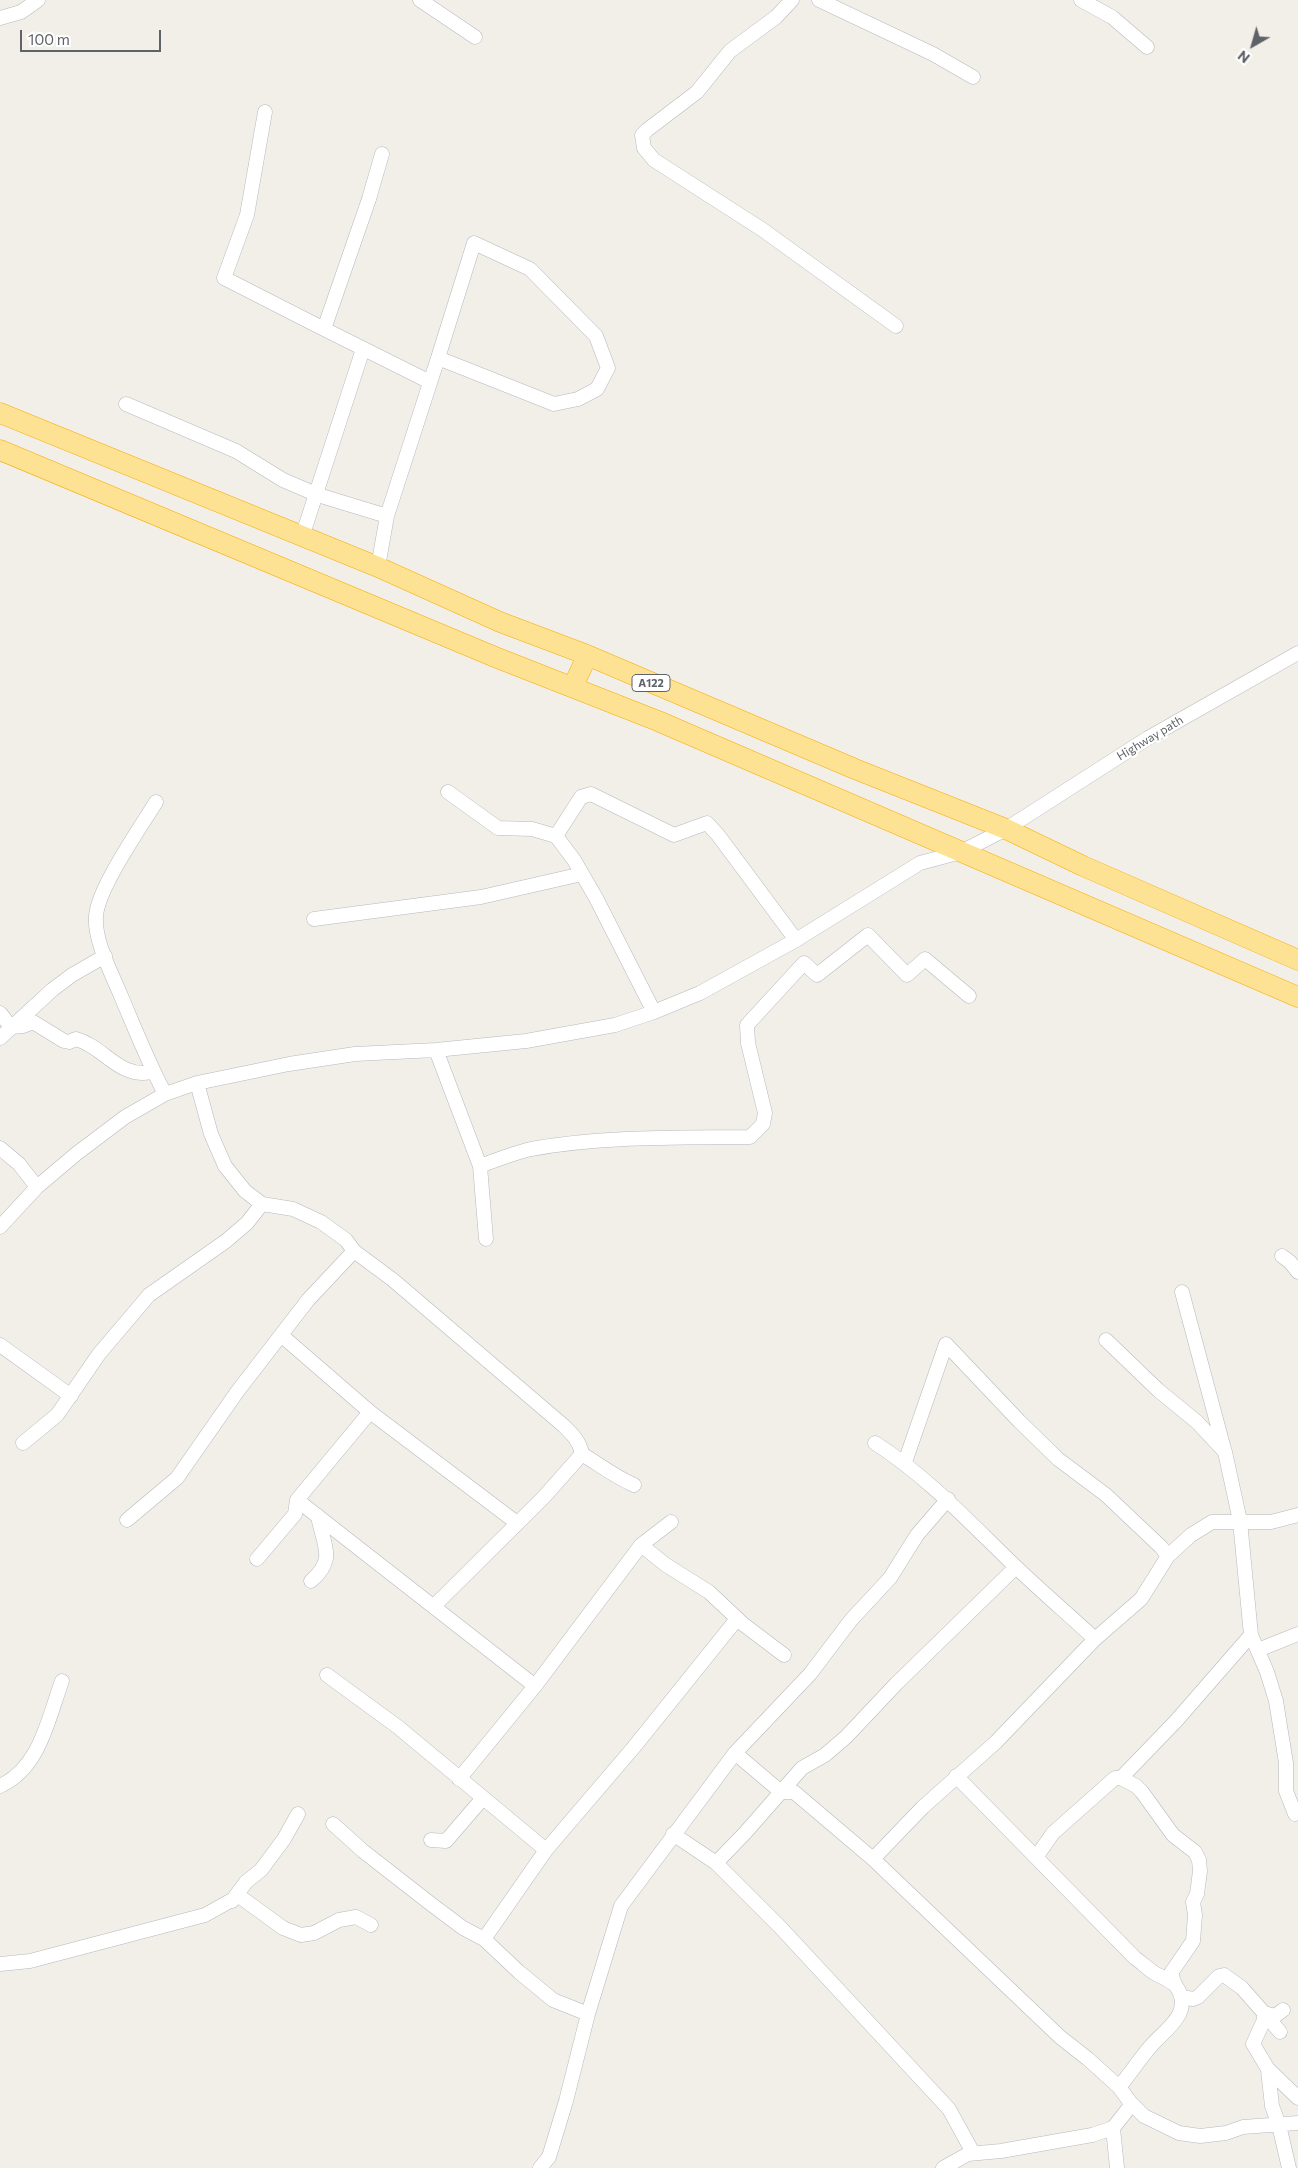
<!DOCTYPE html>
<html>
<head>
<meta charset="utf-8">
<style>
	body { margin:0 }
	#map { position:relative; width:1298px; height:2168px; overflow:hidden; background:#f1efe8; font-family:Commissioner,sans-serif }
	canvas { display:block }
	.north { position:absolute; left:1228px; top:20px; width:50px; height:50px; -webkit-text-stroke:4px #fff; paint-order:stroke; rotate:218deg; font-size:14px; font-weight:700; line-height:20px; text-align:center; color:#5f6368 }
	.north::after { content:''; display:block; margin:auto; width:18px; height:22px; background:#5f6368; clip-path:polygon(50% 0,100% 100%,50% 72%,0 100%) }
	.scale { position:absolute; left:20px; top:30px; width:141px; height:22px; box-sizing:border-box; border:2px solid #5f6368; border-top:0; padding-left:6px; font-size:15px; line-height:18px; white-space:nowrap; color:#5f6368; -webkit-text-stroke:4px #fff; paint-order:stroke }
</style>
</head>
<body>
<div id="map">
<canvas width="1298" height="2168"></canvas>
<div class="north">N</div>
<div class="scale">100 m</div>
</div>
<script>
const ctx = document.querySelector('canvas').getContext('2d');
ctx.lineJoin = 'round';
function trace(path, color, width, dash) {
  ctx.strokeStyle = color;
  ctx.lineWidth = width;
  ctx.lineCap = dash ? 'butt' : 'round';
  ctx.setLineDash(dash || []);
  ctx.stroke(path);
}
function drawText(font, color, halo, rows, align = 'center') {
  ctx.font = font + ' Commissioner,sans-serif';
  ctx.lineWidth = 4.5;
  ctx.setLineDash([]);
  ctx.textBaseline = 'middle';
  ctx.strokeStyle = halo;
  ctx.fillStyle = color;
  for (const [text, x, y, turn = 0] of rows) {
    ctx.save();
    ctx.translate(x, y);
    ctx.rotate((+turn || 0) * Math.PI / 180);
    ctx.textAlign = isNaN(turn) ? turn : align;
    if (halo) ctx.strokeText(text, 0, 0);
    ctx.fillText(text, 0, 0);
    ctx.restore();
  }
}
const minor = new Path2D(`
	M420,0L475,37
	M792,0L776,17L730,51L697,92L647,130L642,135L644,148L654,160L763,230L896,326
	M819,0L933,54L973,77
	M1081,0L1112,17L1147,47
	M0,18L21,12L38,0
	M265,112L247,215L224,278L324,329
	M382,154L369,199L324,329L430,382
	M126,404L236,451L283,480L318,495L387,516L378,567
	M387,516L438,358L554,404L578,399L597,389L608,368L596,336L530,269L474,243L438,358
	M302,537L363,349
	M448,792L498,828L532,829L556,836L574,860L596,898L654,1012
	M156,802C140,828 98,888 96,916C94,941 112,974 121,996C135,1029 148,1062 165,1094
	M556,836L581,797L591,794L674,835L707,823L718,835L796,940
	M314,919L481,897L582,874
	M0,1013L11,1027L23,1026L33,1022L64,1041L69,1042L76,1039C105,1047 118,1079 153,1072
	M0,1038L52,990L72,975L105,956
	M436,1050L480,1166L486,1239
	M197,1083L211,1134L225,1166L245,1191L262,1204L293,1209L321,1222L346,1240L354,1251L393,1280L564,1426C573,1435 580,1442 582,1454
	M0,1148L19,1164L37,1187
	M480,1166C496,1160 514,1153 531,1149C602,1136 677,1138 750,1137L763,1124L765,1113L748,1043L747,1025L804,963L817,975L868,935L907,975L925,959L969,996
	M0,1227L37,1187L76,1154L125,1117L165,1094L197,1083L289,1064L355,1054L436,1050L526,1041L615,1025L654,1012L700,993L796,940L920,863L961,852L1006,829L1148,738L1298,653
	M1282,1256L1290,1262L1298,1272
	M1182,1292L1224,1449
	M281,1335L370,1412L517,1523
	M1106,1340L1158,1390L1197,1422L1225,1452L1240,1521L1251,1635L1176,1721L1121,1778L1136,1786L1142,1792L1173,1835L1195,1852L1199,1860L1200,1871L1197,1894L1193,1902L1195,1915L1193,1941L1171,1973L1175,1985
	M0,1345L71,1396
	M23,1443L57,1415L99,1354L149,1295L226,1241L247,1223L262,1204
	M875,1443C928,1477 970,1523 1016,1567C1041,1591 1069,1615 1095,1639
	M582,1454C600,1465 615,1477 634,1485
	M905,1462L946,1344L1019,1421L1058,1459L1106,1495L1161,1547L1168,1556
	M297,1500L535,1686
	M127,1520L177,1478L237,1392L308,1300L354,1251
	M641,1545L671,1522
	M257,1559L295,1514L297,1500L370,1412
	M311,1581C337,1559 323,1545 318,1516
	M434,1606L543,1498L582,1454
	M1251,1635L1267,1672L1276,1701L1286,1763V1791L1295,1814
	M1258,1650L1298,1634
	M327,1675L398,1727L546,1850
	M735,1753L781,1792H794L873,1859L1060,2037L1088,2059L1119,2087L1130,2102L1144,2116L1179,2133L1200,2136L1226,2133L1243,2127L1298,2123
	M956,1776L1135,1958C1141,1962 1147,1968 1153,1972C1160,1977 1171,1980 1176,1986C1195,2013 1164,2030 1150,2047C1139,2060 1130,2074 1119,2087
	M459,1779L535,1686L641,1545L666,1565L709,1592L743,1624L784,1655
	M0,1786C40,1768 48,1719 62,1681
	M333,1824L363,1851L431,1904L463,1928L484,1939L519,1972L553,2000L588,2014
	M673,1834L716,1863L780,1927L949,2109L971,2149L968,2154L943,2168
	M431,1840L446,1841L483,1798
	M1037,1856L1053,1833L1115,1778H1121
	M873,1859L923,1807L996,1742L1095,1639L1141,1599L1168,1556L1191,1535L1212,1522H1271L1298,1515
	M716,1863L745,1833L802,1768L825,1755L846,1737L896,1684L1016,1567
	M232,1901L246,1882L261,1870L284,1839L298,1814
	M484,1939L546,1850L634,1747L737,1619
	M0,1964L30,1961L205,1915L239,1896L283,1928L301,1935L314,1933L339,1920L356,1917L371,1925
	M1182,1997L1193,1999L1198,1997L1219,1976L1224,1975L1242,1988L1264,2013V2020L1253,2044L1268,2069L1298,2098
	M1280,2032L1264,2013L1275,2016L1283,2010
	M1268,2070L1272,2106L1279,2125L1289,2168
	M1113,2128L1117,2168
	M968,2154L1001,2151L1092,2135L1113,2128L1132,2104
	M540,2168L549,2157L566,2101L588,2014L621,1906L735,1753L810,1674L851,1620L890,1578L917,1535L948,1499`);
const highway = new Path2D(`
	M0,413L378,567L500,622L582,653L855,769L1006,829L1083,866L1298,960
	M0,450L495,657L658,721L1298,997
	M574,687C576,676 584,667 586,655L582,653`);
trace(minor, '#b5b8bc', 15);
trace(highway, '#f9ab00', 21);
trace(minor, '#fff', 14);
trace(highway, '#fde293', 20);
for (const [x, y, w] of [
	[651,683,38]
]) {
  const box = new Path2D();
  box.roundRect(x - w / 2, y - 8.5, w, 17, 4);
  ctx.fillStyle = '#fff';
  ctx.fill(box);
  trace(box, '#5f6368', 1);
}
drawText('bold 11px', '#5f6368', null, [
	["A122",651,683]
]);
drawText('12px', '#5f6368', '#fff', [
	["Highway path",1150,738,-31]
]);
</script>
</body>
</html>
